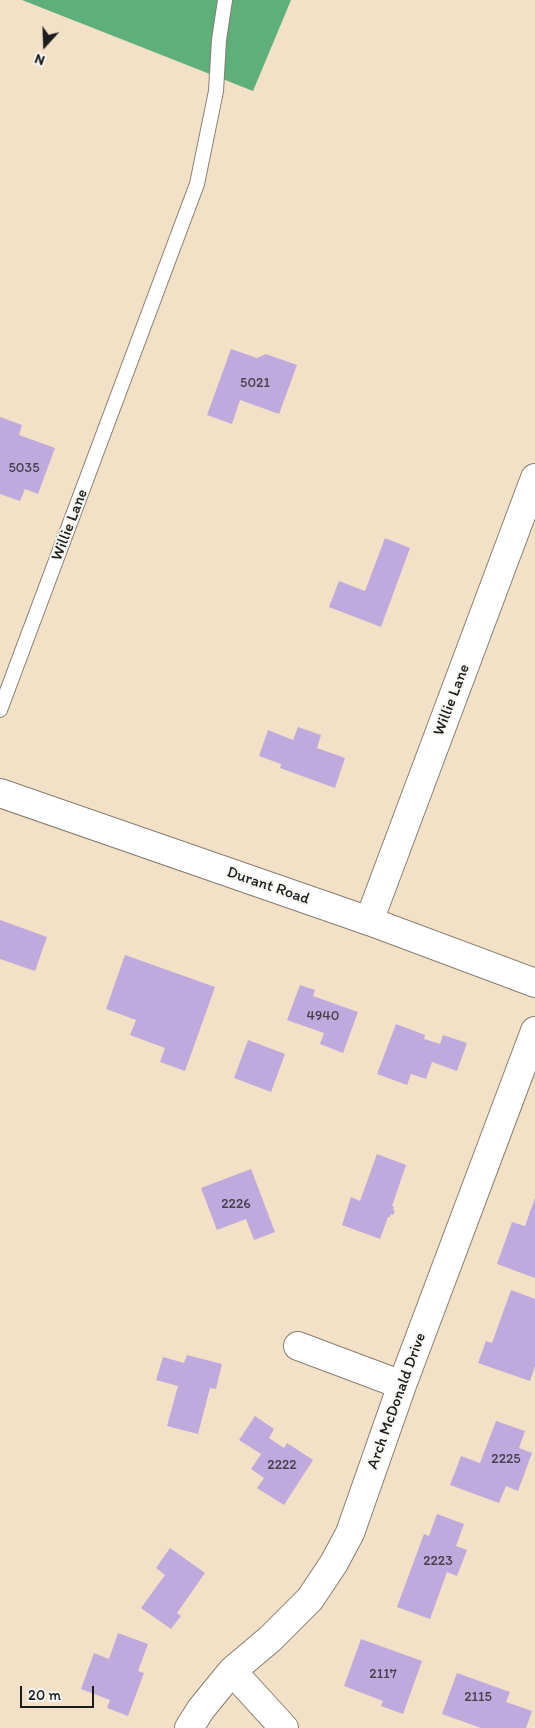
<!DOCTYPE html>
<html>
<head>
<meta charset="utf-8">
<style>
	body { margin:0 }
	#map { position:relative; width:535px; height:1728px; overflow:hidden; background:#f2e0c7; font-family:Itim,sans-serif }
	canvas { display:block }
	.north { position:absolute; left:20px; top:20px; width:50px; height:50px; -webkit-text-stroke:4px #f6f6f2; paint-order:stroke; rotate:200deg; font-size:14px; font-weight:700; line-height:20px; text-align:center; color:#1c1c1c }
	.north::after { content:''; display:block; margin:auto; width:18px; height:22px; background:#1c1c1c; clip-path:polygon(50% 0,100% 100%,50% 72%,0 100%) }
	.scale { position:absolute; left:20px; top:1686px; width:74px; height:22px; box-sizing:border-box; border:2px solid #1c1c1c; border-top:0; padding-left:6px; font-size:15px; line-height:18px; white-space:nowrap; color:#1c1c1c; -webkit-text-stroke:4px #f6f6f2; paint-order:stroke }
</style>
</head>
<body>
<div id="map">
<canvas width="535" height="1728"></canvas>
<div class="north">N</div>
<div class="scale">20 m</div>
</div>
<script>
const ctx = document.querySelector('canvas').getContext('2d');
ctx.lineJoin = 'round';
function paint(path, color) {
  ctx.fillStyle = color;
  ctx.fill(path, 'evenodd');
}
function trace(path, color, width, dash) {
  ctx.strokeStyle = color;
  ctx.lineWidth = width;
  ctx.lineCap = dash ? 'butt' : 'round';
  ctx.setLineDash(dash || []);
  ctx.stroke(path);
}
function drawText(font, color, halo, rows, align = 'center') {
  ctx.font = font + ' Itim,sans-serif';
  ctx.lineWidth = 4;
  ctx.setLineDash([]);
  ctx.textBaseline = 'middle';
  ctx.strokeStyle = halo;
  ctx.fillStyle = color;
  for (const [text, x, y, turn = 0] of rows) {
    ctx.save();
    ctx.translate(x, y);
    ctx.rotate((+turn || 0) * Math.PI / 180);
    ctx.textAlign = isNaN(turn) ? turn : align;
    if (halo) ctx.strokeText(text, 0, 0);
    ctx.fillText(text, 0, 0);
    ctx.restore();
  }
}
paint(new Path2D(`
	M22,0H291L253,91Z`), '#5faf7a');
paint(new Path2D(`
	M231,349L257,358L266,354L297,365L279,414L240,400L232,424L207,415Z
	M0,417L22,425L19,435L55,448L38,494L25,489L20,501L0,494Z
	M385,538L410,548L381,627L329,607L339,581L365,591Z
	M298,727L321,735L317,748L345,758L335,788L280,768L281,764L259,756L268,730L293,740Z
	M0,920L47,937L35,971L0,959Z
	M125,955L215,987L185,1071L160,1062L165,1048L130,1035L136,1020L106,1009Z
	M300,985L315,990L313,996L358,1012L343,1053L320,1044L324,1033L287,1020Z
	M396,1024L425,1035L424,1039L440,1044L443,1035L467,1043L457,1071L432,1062L426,1079L411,1074L407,1085L377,1074Z
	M248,1040L285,1054L271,1092L234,1078Z
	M377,1154L406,1165L392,1206L394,1207L393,1210L395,1211L393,1215L391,1214L390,1217H388L380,1239L342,1225L351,1197L360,1201Z
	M251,1169L275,1232L254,1240L246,1219L217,1230L201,1188Z
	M535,1198V1278L497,1264L512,1222L525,1226Z
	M511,1290L535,1299V1366L530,1381L478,1363L486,1341L492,1343Z
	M187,1355L222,1364L216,1389L210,1388L198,1434L167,1426L178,1386L156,1380L163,1357L184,1363Z
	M255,1416L274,1429L269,1438L284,1448L287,1443L313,1460L284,1505L257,1488L264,1478L251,1469L261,1454L239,1440Z
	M496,1421L525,1431L519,1448L532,1453L518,1491L506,1486L499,1503L450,1485L461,1456L480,1463Z
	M437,1514L464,1524L456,1546L467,1550L457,1576L447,1572L430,1619L397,1607L424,1534L429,1536Z
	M170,1548L205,1573L177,1613L181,1616L171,1629L141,1608L165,1575L156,1568Z
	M118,1633L148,1644L138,1671L144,1673L128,1716L107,1708L110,1700L81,1689L94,1653L109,1659Z
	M361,1639L422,1661L403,1714L381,1706L383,1701L344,1686Z
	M457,1673L510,1692L506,1702L532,1711L526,1728H481L442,1714Z`), '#bfaadd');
const service = new Path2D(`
	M0,710L197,184L216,91L219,40L225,0`);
const minor = new Path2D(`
	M369,921L535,478
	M298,1346L402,1385
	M232,1671L284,1728
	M189,1728L201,1709L232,1671L270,1639L310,1599L334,1563L350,1533L402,1385L535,1031`);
const tertiary = new Path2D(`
	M0,793L369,921L535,983`);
trace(service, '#877e72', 16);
trace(minor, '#877e72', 30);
trace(tertiary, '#877e72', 30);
trace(service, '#fff', 14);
trace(minor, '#fff', 28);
trace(tertiary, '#fff', 28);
drawText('14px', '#45404c', null, [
	["5021",255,383],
	["5035",24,468],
	["4940",323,1016],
	["2226",236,1204],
	["2225",506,1459],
	["2222",282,1465],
	["2223",438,1561],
	["2117",383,1674],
	["2115",478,1697]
]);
drawText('16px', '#1c1c1c', '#f6f6f2', [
	["Willie Lane",70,525,-69],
	["Willie Lane",452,700,-69],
	["Durant Road",268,886,19],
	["Arch McDonald Drive",397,1401,-70]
]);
</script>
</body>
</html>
